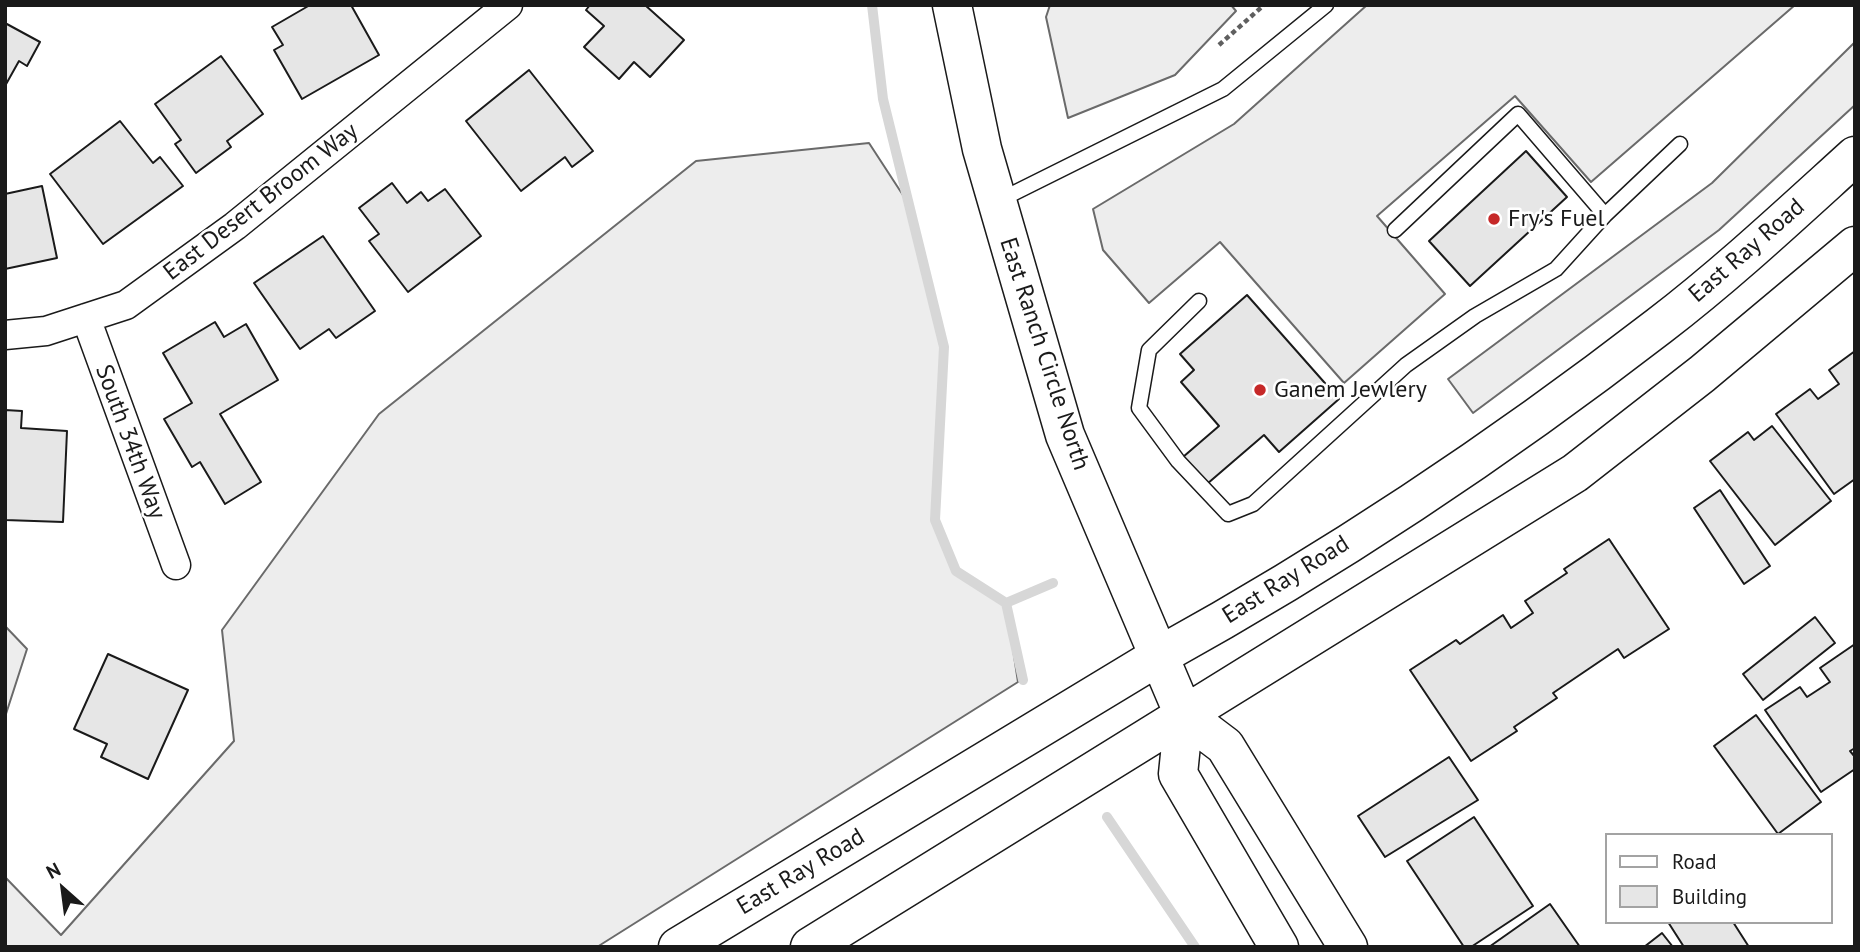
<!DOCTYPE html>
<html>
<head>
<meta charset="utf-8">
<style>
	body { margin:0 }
	#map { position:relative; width:1860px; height:952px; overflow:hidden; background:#fff; font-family:"PT Sans",sans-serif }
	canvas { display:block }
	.frame { position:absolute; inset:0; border:7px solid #1a1a1a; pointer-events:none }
	.legend { position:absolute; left:1605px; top:833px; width:228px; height:91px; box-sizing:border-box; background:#fff; border:2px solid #a3a3a3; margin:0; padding:9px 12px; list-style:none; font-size:21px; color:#1a1a1a }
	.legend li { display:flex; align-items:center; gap:14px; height:35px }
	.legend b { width:35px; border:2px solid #a3a3a3 }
	.north { position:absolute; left:28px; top:854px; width:70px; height:70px; -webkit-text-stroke:5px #fff; paint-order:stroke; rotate:332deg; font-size:19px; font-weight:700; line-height:28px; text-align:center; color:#1a1a1a }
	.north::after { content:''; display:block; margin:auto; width:24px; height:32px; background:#1a1a1a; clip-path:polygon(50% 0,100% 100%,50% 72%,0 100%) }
</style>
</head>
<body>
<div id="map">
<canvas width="1860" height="952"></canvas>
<div class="frame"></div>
<ul class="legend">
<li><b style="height:9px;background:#fff"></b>Road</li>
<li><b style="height:19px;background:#e6e6e6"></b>Building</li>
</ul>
<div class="north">N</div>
</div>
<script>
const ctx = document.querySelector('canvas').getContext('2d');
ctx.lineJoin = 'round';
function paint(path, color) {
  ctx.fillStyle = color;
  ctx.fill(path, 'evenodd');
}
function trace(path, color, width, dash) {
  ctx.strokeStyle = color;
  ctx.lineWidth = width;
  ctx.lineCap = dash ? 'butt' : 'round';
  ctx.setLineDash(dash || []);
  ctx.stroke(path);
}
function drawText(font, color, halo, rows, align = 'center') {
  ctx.font = font + ' "PT Sans",sans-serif';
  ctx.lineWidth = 5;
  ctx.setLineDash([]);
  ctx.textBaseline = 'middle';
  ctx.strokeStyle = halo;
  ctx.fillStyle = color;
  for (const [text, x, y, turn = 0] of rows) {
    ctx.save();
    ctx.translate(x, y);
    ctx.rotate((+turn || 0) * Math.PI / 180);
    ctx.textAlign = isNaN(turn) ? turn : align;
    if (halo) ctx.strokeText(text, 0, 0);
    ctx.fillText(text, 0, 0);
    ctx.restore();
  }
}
const built = new Path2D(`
	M1050,5H1231L1236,11L1175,75L1068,118L1046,17Z
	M1367,5H1795L1591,182L1515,96L1377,216L1445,294L1344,383L1220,242L1149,303L1103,250L1093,209L1234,124Z
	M1855,42V105L1719,230L1473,413L1448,379L1712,183Z
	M869,143L912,209L944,347L935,520L956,571L1006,603L1018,682L597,947H5V877L61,935L234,741L222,630L379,414L696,161Z
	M5,626L27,649L5,717Z`);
paint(built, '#ededed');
trace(built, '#6a6a6a', 2);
trace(new Path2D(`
	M872,5L883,99L944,347L935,520L956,571L1006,603L1023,680
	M1006,603L1053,583
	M1107,817L1195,947`), '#d7d7d7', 10);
const building = new Path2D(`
	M310,5H351L379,55L302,99L274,50L283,45L272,27Z
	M590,5H645L684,40L650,77L634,62L619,79L584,47L604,26L586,10Z
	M5,23L40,42L27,66L19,61L5,86Z
	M221,56L263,114L227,141L231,147L196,173L175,144L181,140L155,104Z
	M529,70L593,151L572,167L565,157L521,191L466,121Z
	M120,121L153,163L160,157L183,186L103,244L50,174Z
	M1526,151L1567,197L1470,286L1429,241Z
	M392,183L407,203L421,192L428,201L445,189L481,236L408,292L369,241L379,234L359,208Z
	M42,186L57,258L5,269V194Z
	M323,236L375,311L336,338L329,329L300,349L254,283Z
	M1247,295L1339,399L1279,452L1264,435L1207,484L1183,457L1219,426L1181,382L1194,370L1180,354Z
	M215,322L224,337L246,324L278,380L220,414L261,482L225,504L200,462L192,467L164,419L192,403L163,353Z
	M1855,351V479L1834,494L1776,414L1810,389L1818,399L1839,384L1829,370Z
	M5,410L22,411L21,428L67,431L63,522L5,520Z
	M1772,426L1831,501L1775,545L1710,461L1748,432L1754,440Z
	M1720,490L1770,566L1744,584L1694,508Z
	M1609,539L1669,629L1624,658L1618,649L1553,693L1557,698L1514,727L1517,731L1471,761L1410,670L1456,640L1460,644L1503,615L1511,628L1533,613L1525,601L1567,573L1564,569Z
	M1815,617L1835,643L1763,700L1743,674Z
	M1855,644V748L1850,751L1855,757V769L1821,792L1765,710L1800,687L1807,697L1830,682L1820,668Z
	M108,654L188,690L148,779L101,757L107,744L74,729Z
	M1756,715L1821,802L1778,834L1714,746Z
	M1449,757L1478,800L1385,857L1358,816Z
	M1474,817L1533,906L1471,947H1464L1407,861Z
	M1550,904L1580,947H1489Z
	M1668,922H1733L1749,947H1684Z
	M1662,933L1673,947H1644Z`);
paint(building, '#e6e6e6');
trace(building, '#1a1a1a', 2);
const lane = new Path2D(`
	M998,201L1223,89L1326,5
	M1395,230L1518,114L1605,215
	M1199,301L1149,350L1139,408L1178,461L1228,514L1253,504L1406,365L1475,316L1556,269L1605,215L1680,144`);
const street = new Path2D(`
	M86,318L176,565
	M5,335L46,331L126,305L235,226L508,5`);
const secondary = new Path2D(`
	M952,5L982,149L1065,435L1184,715L1178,774L1279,947
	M1184,715L1225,746L1348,947
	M678,947L1159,656C1333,560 1501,448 1659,326C1727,274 1791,214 1855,156
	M810,947L1575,473L1702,374L1855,246`);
trace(lane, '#1a1a1a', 17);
trace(street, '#1a1a1a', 31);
trace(secondary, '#1a1a1a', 41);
trace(new Path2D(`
	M1219,45L1264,5`), '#5f5f5f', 4.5, [5, 3.5]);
trace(lane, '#fff', 14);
trace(street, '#fff', 28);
trace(secondary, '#fff', 38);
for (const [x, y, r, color] of [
	[1494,219,7,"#c62828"],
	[1260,390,7,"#c62828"]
]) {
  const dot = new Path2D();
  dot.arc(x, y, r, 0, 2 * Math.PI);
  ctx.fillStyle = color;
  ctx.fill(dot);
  trace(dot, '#fff', 2.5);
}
drawText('24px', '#1a1a1a', '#fff', [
	["East Desert Broom Way",261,202,-38],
	["East Ray Road",1747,251,-41],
	["East Ranch Circle North",1044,354,72],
	["South 34th Way",130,442,70],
	["East Ray Road",1286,580,-32],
	["East Ray Road",801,872,-31]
]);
drawText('24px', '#1a1a1a', '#fff', [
	["Fry's Fuel",1508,219],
	["Ganem Jewlery",1274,390]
], 'left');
</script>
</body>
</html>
